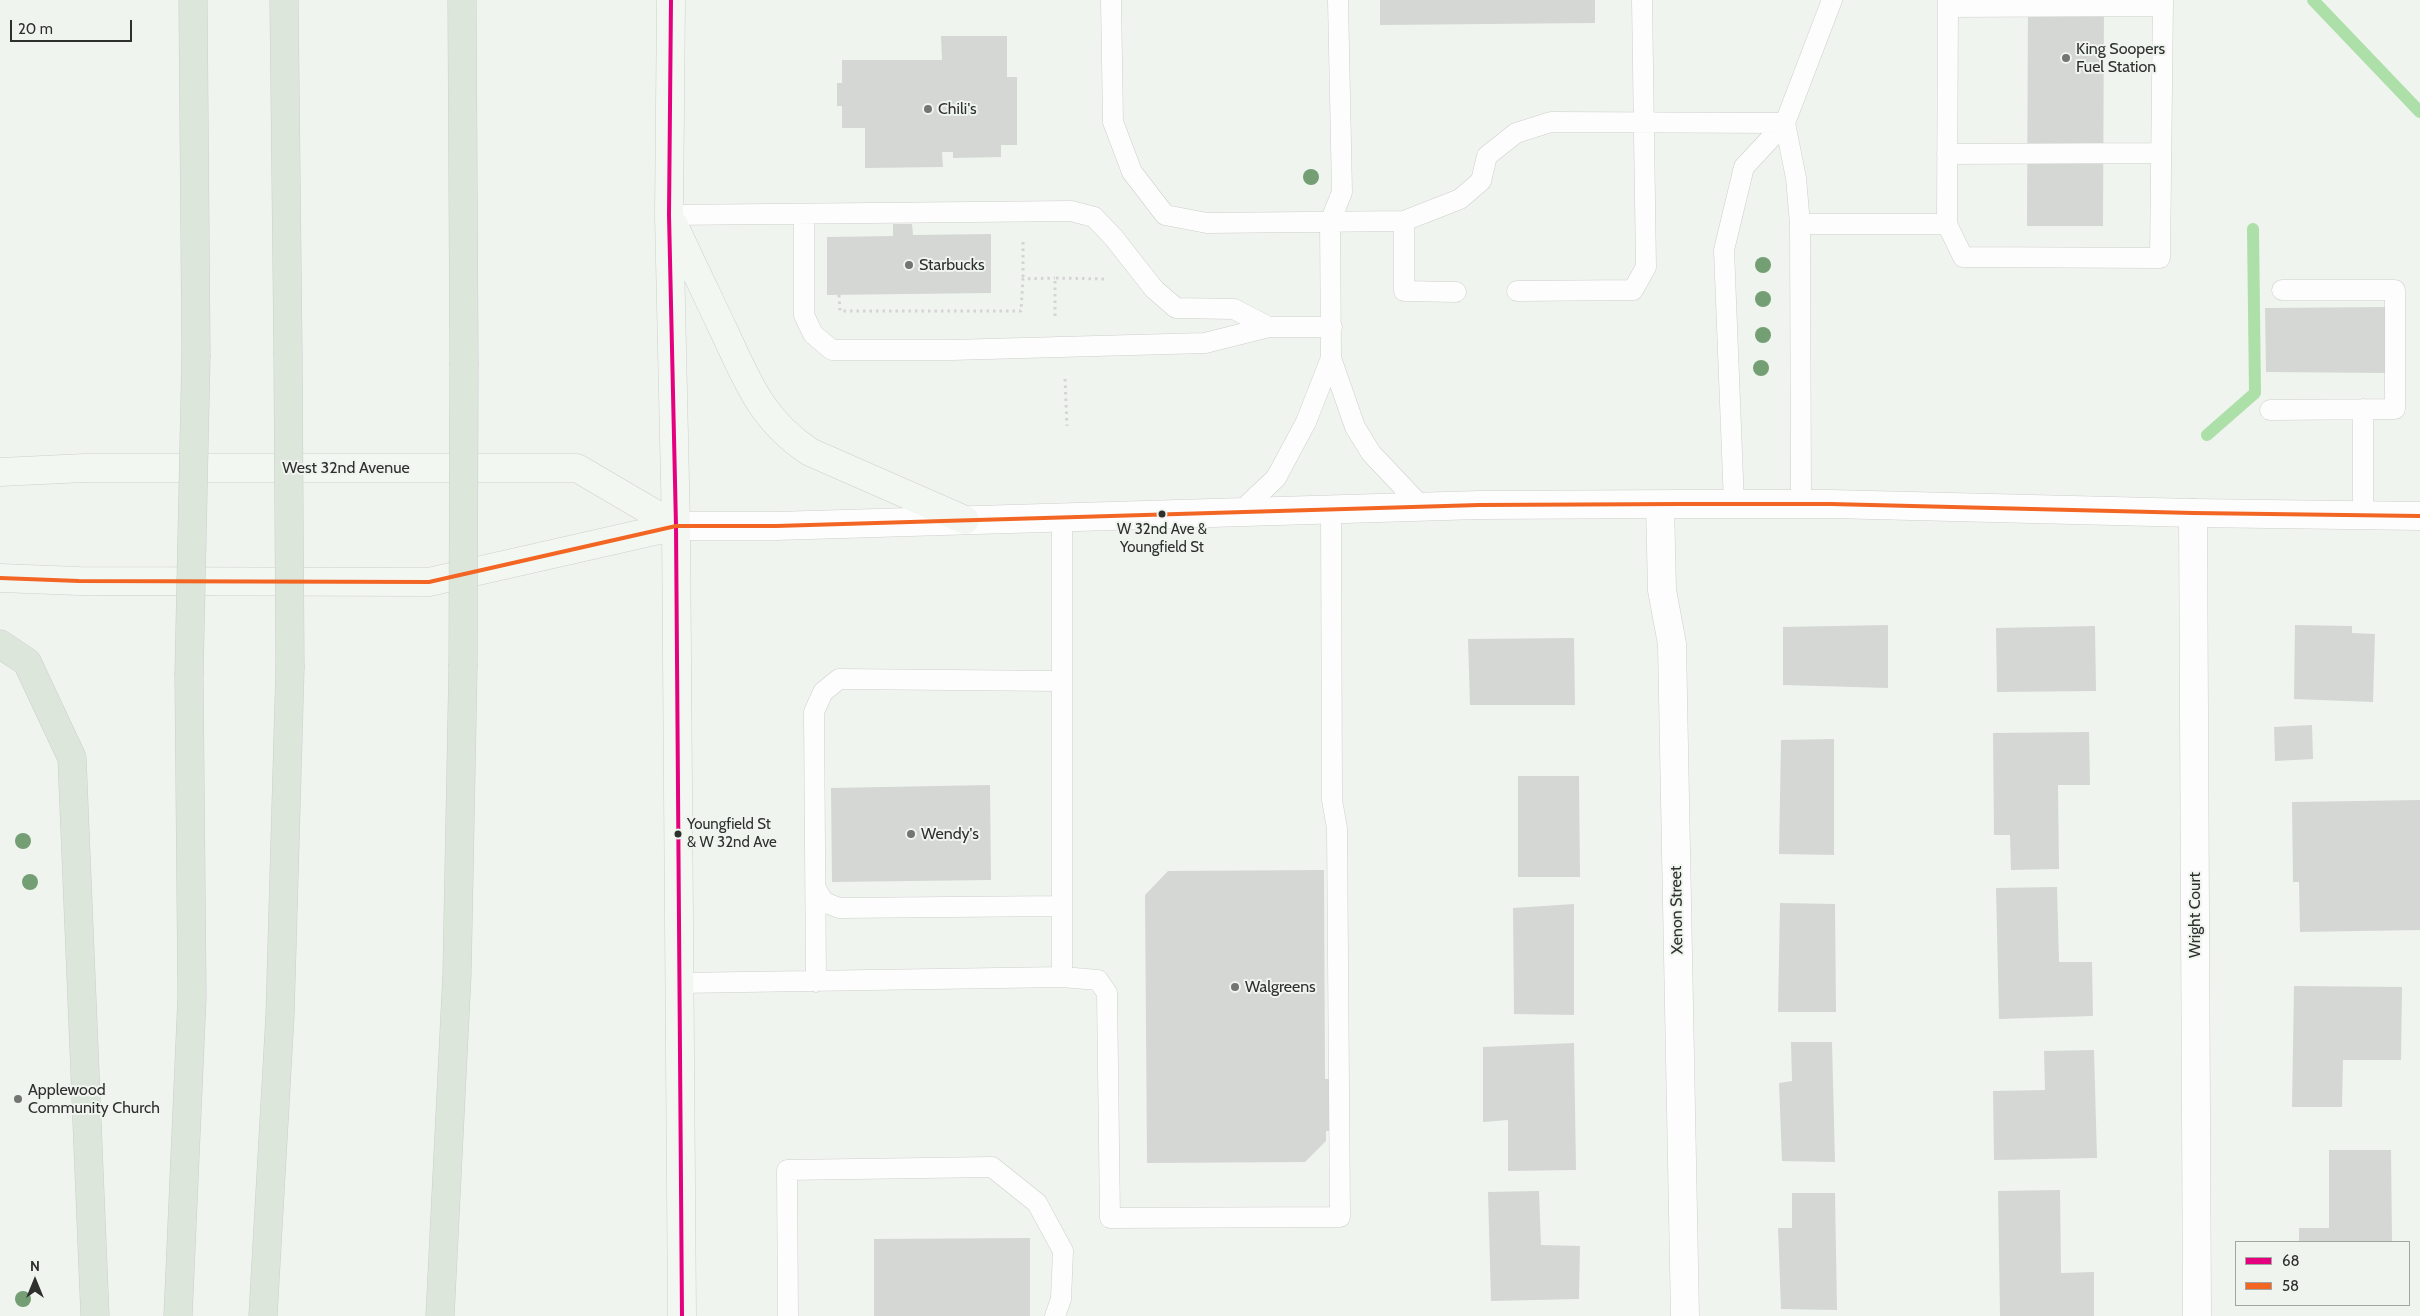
<!DOCTYPE html>
<html>
<head>
<meta charset="utf-8">
<style>
	body { margin:0 }
	#map { position:relative; width:2420px; height:1316px; overflow:hidden; background:#f0f4ef; font-family:Cabin,sans-serif }
	canvas { display:block }
	.legend { position:absolute; left:2235px; top:1241px; width:175px; height:65px; box-sizing:border-box; background:#eff5ee; border:1px solid #a2a6a1; margin:0; padding:6px 9px; list-style:none; font-size:15px; color:#2e302e }
	.legend li { display:flex; align-items:center; gap:10px; height:25px }
	.legend b { width:25px; border:1px solid #a2a6a1 }
	.north { position:absolute; left:10px; top:1256px; width:50px; height:50px; -webkit-text-stroke:4px #eff5ee; paint-order:stroke; rotate:0deg; font-size:14px; font-weight:700; line-height:20px; text-align:center; color:#2e302e }
	.north::after { content:''; display:block; margin:auto; width:18px; height:22px; background:#2e302e; clip-path:polygon(50% 0,100% 100%,50% 72%,0 100%) }
	.scale { position:absolute; left:10px; top:20px; width:122px; height:22px; box-sizing:border-box; border:2px solid #2e302e; border-top:0; padding-left:6px; font-size:15px; line-height:18px; white-space:nowrap; color:#2e302e; -webkit-text-stroke:4px #eff5ee; paint-order:stroke }
</style>
</head>
<body>
<div id="map">
<canvas width="2420" height="1316"></canvas>
<ul class="legend">
<li><b style="height:6px;background:#e5007d"></b>68</li>
<li><b style="height:6px;background:#f26522"></b>58</li>
</ul>
<div class="north">N</div>
<div class="scale">20 m</div>
</div>
<script>
const ctx = document.querySelector('canvas').getContext('2d');
ctx.lineJoin = 'round';
function trace(path, color, width, dash) {
  ctx.strokeStyle = color;
  ctx.lineWidth = width;
  ctx.lineCap = dash ? 'butt' : 'round';
  ctx.setLineDash(dash || []);
  ctx.stroke(path);
}
function paint(path, color) {
  ctx.fillStyle = color;
  ctx.fill(path, 'evenodd');
}
function drawText(font, color, halo, rows, align = 'center') {
  ctx.font = font + ' Cabin,sans-serif';
  ctx.lineWidth = 4;
  ctx.setLineDash([]);
  ctx.textBaseline = 'middle';
  ctx.strokeStyle = halo;
  ctx.fillStyle = color;
  for (const [text, x, y, turn = 0] of rows) {
    ctx.save();
    ctx.translate(x, y);
    ctx.rotate((+turn || 0) * Math.PI / 180);
    ctx.textAlign = isNaN(turn) ? turn : align;
    if (halo) ctx.strokeText(text, 0, 0);
    ctx.fillText(text, 0, 0);
    ctx.restore();
  }
}
trace(new Path2D(`
	M2313,0L2420,112
	M2207,435L2255,393L2253,229`), '#addfa9', 12);
paint(new Path2D(`
	M1380,0H1595V23L1380,25Z
	M2028,0H2104L2103,226H2027Z
	M941,36H1007V77H1017V145H1001V157L953,158V152H942L943,167L865,168V128H842V106H837V83H842V60H942Z
	M893,224H912L913,235L991,234V293L827,295V237L893,236Z
	M2389,307V373L2266,372L2265,308Z
	M1888,625V688L1783,685V627Z
	M2295,625L2352,626V633L2375,634L2373,702L2294,699Z
	M2095,626L2096,691L1997,692L1996,628Z
	M1574,638L1575,705H1470L1468,639Z
	M2312,725L2313,759L2275,761L2274,727Z
	M2089,732L2090,785H2058L2059,869L2011,870L2010,835H1994L1993,733Z
	M1834,739V855L1779,854L1781,740Z
	M1518,776H1579L1580,877H1518Z
	M990,785L991,880L832,882L831,788Z
	M2420,800V930L2300,932L2299,882H2293L2292,802Z
	M1324,870L1325,1079H1344L1345,1131H1326V1141L1305,1162L1147,1163L1145,895L1168,871Z
	M2057,887L2059,962H2092L2093,1016L1999,1019L1996,888Z
	M1780,903L1835,904L1836,1012H1778Z
	M1574,904V1015L1514,1014L1513,908Z
	M2294,986L2402,987L2401,1060H2343L2342,1107H2292Z
	M1791,1042H1832L1835,1162L1782,1161L1779,1083L1792,1081Z
	M1574,1043L1576,1170L1508,1171V1120L1483,1122V1047Z
	M2094,1050L2097,1158L1994,1160L1993,1091L2045,1090L2044,1051Z
	M2329,1150H2391L2392,1242H2299V1228H2329Z
	M2060,1190L2061,1273L2094,1272V1316H2000L1998,1191Z
	M1539,1191L1541,1245L1580,1246L1579,1299L1491,1301L1488,1192Z
	M1792,1193H1835L1837,1310L1781,1309L1778,1228H1792Z
	M1030,1238V1316H874V1239Z`), '#d4d7d4');
const service = new Path2D(`
	M1111,0L1113,122L1132,172L1165,215L1207,223L1404,221L1460,199L1481,181L1487,156L1516,133L1551,122L1785,123
	M1338,0L1342,192L1330,222L1331,358L1355,427L1371,453L1422,507
	M1948,7L2163,6
	M1785,123L1796,178L1800,224L1801,504
	M1947,154L2161,153
	M804,214V315L813,334L832,350H951L1205,343L1269,327H1332
	M669,215L1071,211L1094,217L1114,238L1154,289L1176,308L1234,309L1269,327
	M1404,221V291L1456,292
	M1800,224H1947L1963,257L2160,258L2163,0
	M1947,224L1948,0
	M1517,291L1633,290L1646,267L1642,0
	M2363,409V516
	M2270,410L2395,409V290H2282
	M1734,504L1724,250L1744,167L1785,123L1832,0
	M1240,512L1276,478L1306,422L1331,358
	M1062,518V977
	M816,889L824,902L839,908L1062,906
	M816,982L814,712L823,692L839,679L1062,681
	M680,983L1062,977L1098,980L1107,993L1110,1218L1340,1217L1337,828L1332,800L1331,509
	M788,1316L787,1170L992,1167L1037,1203L1063,1251L1061,1299L1055,1316`);
const minor = new Path2D(`
	M1660,505L1662,590L1672,644L1685,1316
	M2193,513L2197,1316`);
const tertiary = new Path2D(`
	M676,526H776L1479,505L1681,504H1831L2193,513L2420,516`);
const secondary = new Path2D(`
	M671,0L669,215L676,526L682,1316
	M674,225C690,260 707,295 723,329C747,380 761,420 810,452L965,520
	M0,472L85,468H577L676,526
	M0,578L79,581L429,582L676,526`);
const motorway = new Path2D(`
	M193,0L196,354
	M284,0L288,353
	M462,0L464,362
	M0,644L27,662L72,758L95,1316
	M178,1316L192,997L189,675
	M263,1316L280,1015L290,668
	M440,1316L457,974L463,667`);
trace(service, '#cdcfcc', 21);
trace(minor, '#cdcfcc', 29);
trace(tertiary, '#cdcfcc', 29);
trace(secondary, '#cdcfcc', 29);
trace(motorway, '#cccecc', 29);
trace(new Path2D(`
	M1023,242V279
	M839,295L840,311H1021L1023,279L1055,278
	M1055,316V278L1106,279
	M1065,379L1067,426`), '#d3d4d3', 3, [2.5, 4]);
trace(service, '#fdfdfd', 20);
trace(minor, '#fdfdfd', 28);
trace(tertiary, '#fdfdfd', 28);
trace(secondary, '#f3f7f2', 28);
trace(motorway, '#dce6db', 28);
const motorwayBridge = new Path2D(`
	M288,353L290,668
	M463,667L464,362
	M189,675L196,354`);
trace(motorwayBridge, '#cccecc', 29, []);
trace(motorwayBridge, '#dce6db', 28);
trace(new Path2D(`
	M671,0L669,215L676,526L682,1316`), '#e5007d', 4);
trace(new Path2D(`
	M0,578L79,581L429,582L676,526H776L1479,505L1681,504H1831L2193,513L2420,516`), '#f26522', 4);
ctx.fillStyle = '#749e74';
for (const [x, y] of [
	[1311,177],
	[1763,265],
	[1763,299],
	[1763,335],
	[1761,368],
	[23,841],
	[30,882],
	[23,1299]
]) {
  ctx.beginPath();
  ctx.arc(x, y, 8, 0, 2 * Math.PI);
  ctx.fill();
}
for (const [x, y, r, color] of [
	[2066,58,5,"#727572"],
	[928,109,5,"#727572"],
	[909,265,5,"#727572"],
	[1162,514,4.5,"#2e302e"],
	[678,834,4.5,"#2e302e"],
	[911,834,5,"#727572"],
	[1235,987,5,"#727572"],
	[18,1099,5,"#727572"]
]) {
  const dot = new Path2D();
  dot.arc(x, y, r, 0, 2 * Math.PI);
  ctx.fillStyle = color;
  ctx.fill(dot);
  trace(dot, '#eff5ee', 2);
}
drawText('15px', '#2e302e', '#eff5ee', [
	["W 32nd Ave &",1162,530],
	["Youngfield St",1162,548],
	["Youngfield St",687,825,"left"],
	["& W 32nd Ave",687,843,"left"]
]);
drawText('16px', '#2e302e', '#eff5ee', [
	["King Soopers",2076,49],
	["Fuel Station",2076,67],
	["Chili's",938,109],
	["Starbucks",919,265],
	["Wendy's",921,834],
	["Walgreens",1245,987],
	["Applewood",28,1090],
	["Community Church",28,1108]
], 'left');
drawText('16px', '#2e302e', '#eff5ee', [
	["West 32nd Avenue",346,468],
	["Xenon Street",1677,910,-91],
	["Wright Court",2195,915,-90]
]);
</script>
</body>
</html>
